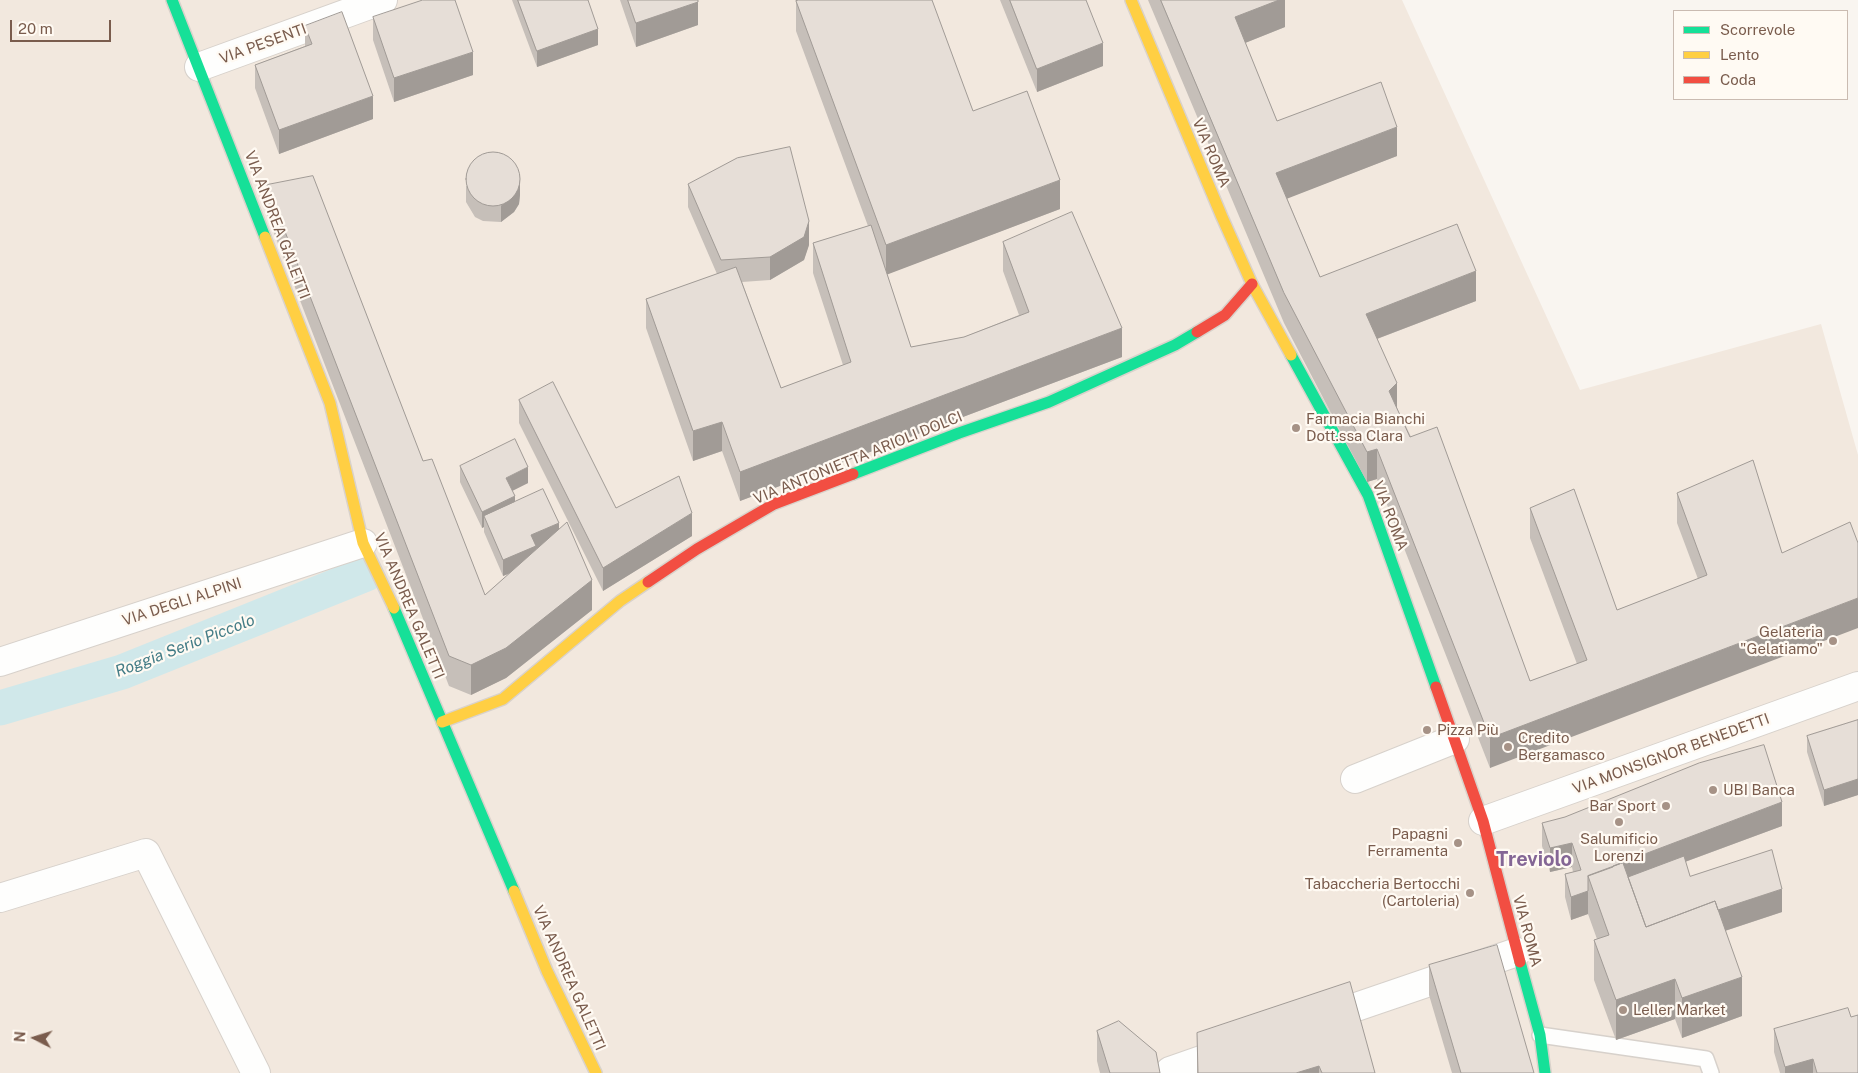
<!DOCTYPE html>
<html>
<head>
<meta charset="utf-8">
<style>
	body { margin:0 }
	#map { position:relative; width:1858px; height:1073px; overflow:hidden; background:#f9f5f0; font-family:"Public Sans",sans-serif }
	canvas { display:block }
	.legend { position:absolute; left:1673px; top:10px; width:175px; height:90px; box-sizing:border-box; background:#fffaf3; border:1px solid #cabbb1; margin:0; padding:6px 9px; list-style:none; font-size:15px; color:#7a5c4d }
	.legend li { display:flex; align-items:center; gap:10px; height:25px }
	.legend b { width:25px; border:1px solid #cabbb1 }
	.north { position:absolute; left:10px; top:1013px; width:50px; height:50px; -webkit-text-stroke:4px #fffaf3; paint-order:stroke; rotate:275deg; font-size:14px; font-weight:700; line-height:20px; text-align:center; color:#7a5c4d }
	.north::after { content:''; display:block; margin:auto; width:18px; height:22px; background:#7a5c4d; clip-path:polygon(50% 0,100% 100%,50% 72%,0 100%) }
	.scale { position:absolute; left:10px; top:20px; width:101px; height:22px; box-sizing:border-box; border:2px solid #7a5c4d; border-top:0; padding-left:6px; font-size:15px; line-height:18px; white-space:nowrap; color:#7a5c4d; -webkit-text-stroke:4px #fffaf3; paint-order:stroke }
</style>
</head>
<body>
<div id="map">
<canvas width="1858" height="1073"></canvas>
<ul class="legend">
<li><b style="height:6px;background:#16e098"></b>Scorrevole</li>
<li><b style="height:6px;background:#ffcf43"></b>Lento</li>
<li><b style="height:6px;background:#f24e42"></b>Coda</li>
</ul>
<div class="north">N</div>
<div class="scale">20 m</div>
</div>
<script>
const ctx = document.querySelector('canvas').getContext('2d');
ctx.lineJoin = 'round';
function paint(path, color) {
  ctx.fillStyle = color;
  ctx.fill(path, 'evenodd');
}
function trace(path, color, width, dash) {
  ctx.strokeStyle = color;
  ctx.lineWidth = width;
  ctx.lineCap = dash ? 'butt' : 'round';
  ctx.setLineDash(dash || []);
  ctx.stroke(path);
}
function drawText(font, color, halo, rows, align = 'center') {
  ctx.font = font + ' "Public Sans",sans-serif';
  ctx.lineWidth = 4.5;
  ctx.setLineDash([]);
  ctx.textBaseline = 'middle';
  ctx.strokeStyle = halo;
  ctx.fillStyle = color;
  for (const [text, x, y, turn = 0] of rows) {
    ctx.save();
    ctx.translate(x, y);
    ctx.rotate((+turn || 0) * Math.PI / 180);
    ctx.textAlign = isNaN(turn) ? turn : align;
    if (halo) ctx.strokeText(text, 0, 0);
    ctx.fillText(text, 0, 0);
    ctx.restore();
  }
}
paint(new Path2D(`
	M0,0H1402L1580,390L1821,324L1858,455V1073H0Z`), '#f2e8de');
trace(new Path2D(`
	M0,708L122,672L366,574`), '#d0e8ea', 35);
const lane = new Path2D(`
	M1540,1035L1706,1059L1711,1073`);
const street = new Path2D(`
	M199,67L383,0
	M0,662L363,543
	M1355,779L1455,739
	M1483,821L1858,686
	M0,898L146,853L256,1073
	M1321,1019L1517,952
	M1171,1073L1170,1071L1233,1049`);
const fast = new Path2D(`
	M172,0L265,237
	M1291,355L1368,495L1436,687
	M853,474L959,433L1049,402L1175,345L1197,332
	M394,608L514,891
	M1520,962L1540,1035L1545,1073`);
const slow = new Path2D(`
	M1131,0L1222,217L1252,284L1291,355
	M265,237L330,403L363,543L394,608
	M442,722L503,699L620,601L648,582
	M514,891L547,971L596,1073`);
const jam = new Path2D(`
	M1197,332L1225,315L1252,284
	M648,582L697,549L774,504L853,474
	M1436,687L1483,821L1520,962`);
trace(lane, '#d7d1cb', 18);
trace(street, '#d7d1cb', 30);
trace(fast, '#d9d2cb', 14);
trace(slow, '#d9d2cb', 14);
trace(jam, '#d9d2cb', 14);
trace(lane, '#fefefd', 15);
trace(street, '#fefefd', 28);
trace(fast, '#16e098', 11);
trace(slow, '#ffcf43', 11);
trace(jam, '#f24e42', 11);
paint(new Path2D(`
	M512,0H588L598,45L537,67Z
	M620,0H698V25L636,47Z
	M1000,0H1086L1103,66L1037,92Z
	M1148,0H1285V27L1245,43L1277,121L1397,156L1287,198L1320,277L1476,301L1377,339L1397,408L1530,681L1577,664L1530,538V508L1617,610L1698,579L1677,523V493L1782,553L1490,768L1377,479L1367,482L1284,323Z
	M796,1L973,111L1060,209L887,274L911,347L964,337L1019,315L1003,271V242L1122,357L740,501L722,451L693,461L646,328V299L717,274L688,207V184L809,245L804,260L770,280L742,282L781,388L843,365L813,273V243L868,226L796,31Z
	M373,17L473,75L394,102L373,40Z
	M305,26L373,119L279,154L255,88V65L305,46Z
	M267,185L423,461L485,595L509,574L503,576L484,532V527L482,528L460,482V466L528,483L512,491L515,502L559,529L592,610L506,678L471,695L449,686L267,215Z
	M466,186L520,195L519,204L514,212L501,222L483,221L475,217L466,202Z
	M519,400L616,508L692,536L603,591L519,423Z
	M1858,720V795L1824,806L1807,752V736Z
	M1542,823L1782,826L1685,862L1690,876L1782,912L1725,931L1742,1016L1682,1038L1675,1019L1616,1040L1594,980V940L1597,939L1588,914L1571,920L1565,897V874L1573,872L1572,867L1550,872L1542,846Z
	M1429,965L1534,1073H1452L1429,995Z
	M1774,1029L1858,1073H1780L1774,1052Z
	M1097,1031L1160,1073H1100L1097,1061Z
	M1197,1033L1375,1073H1197Z`), '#c6bfb9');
paint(new Path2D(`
	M1279,0H1285V27L1235,47V17Z
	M698,2V25L636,47V23Z
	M598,29V45L537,67V51Z
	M1103,43V66L1037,92V69Z
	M473,52V75L394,102V78Z
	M373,96V119L279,154V130Z
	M1397,127V156L1276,203V173Z
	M520,179V195L519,204L514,212L501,222V206Z
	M1060,180V209L886,275V245Z
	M809,221V245L804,260L770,280V257Z
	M1476,271V301L1366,343V314Z
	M1122,328V357L740,501V472Z
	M1397,383V413L1389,391Z
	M722,422V451L693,461V431Z
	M1377,449V479L1367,482V452Z
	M528,467V483L506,494V478Z
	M515,496V512L484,516V527L482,528V512Z
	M692,513V536L603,591V568Z
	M559,523V539L536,549V562L503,576V560L531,535Z
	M592,580V610L506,678L471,695V665Z
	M1858,598V628L1490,768V738Z
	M1858,779V795L1824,806V790Z
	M1782,802V826L1625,884L1613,866Z
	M1572,843V867L1550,872V848Z
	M1782,889V912L1682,945L1680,922Z
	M1588,891V914L1571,920V897Z
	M1742,977V1016L1682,1038V998Z
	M1675,979V1019L1616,1040V1000Z
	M1813,1059V1073H1785V1067Z
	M1319,1066V1073H1296Z`), '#a19b96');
const building = new Path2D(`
	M423,0H455L473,52L394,78L373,17Z
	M518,0H588L598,29L537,51Z
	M628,0H698V2L636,23Z
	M799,0H932L973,111L1027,91L1060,180L886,245L796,1Z
	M1010,0H1086L1103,43L1037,69Z
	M1161,0H1279L1235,17L1277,121L1381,82L1397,127L1276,173L1320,277L1457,224L1476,271L1366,314L1397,383L1389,391L1410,437L1437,427L1530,681L1587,660L1530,508L1574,489L1617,610L1707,575L1677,493L1753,460L1782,553L1850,522L1858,543V598L1490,738L1377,449L1367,452L1284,293Z
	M342,12L373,96L279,130L255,65L312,44L305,26Z
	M790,147L809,221L804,237L770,257L721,260L688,184L737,158Z
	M466 179a27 27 0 1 1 54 0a27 27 0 1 1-54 0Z
	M313,176L423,461L432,459L485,595L567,522L592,580L506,648L471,665L449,656L267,185Z
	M1072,212L1122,328L740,472L722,422L693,431L646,299L736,267L781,388L851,362L813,243L871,225L911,347L964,337L1029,312L1003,242Z
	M553,382L616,508L679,476L692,513L603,568L519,400Z
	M515,439L528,467L506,478L515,496L482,512L460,466Z
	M543,489L559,523L531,535L536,546L503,560L484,516Z
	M1858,720V779L1824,790L1807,736Z
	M1764,745L1782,802L1613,866V867L1588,876V891L1571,897L1565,874L1581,870L1572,843L1550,848L1542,823L1565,817L1699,763Z
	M1772,850L1782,889L1718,910L1715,901L1646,927L1628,877L1684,856L1690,876Z
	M1623,863L1646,927L1715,901L1742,977L1682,998L1675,979L1616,1000L1594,940L1609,935L1588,876Z
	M1497,945L1534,1073H1461L1429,965Z
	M1350,982L1375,1073H1322L1319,1066L1296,1073H1198L1197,1033Z
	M1848,1008L1851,1017L1858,1015V1073H1817L1813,1059L1785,1067L1774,1029Z
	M1119,1021L1156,1052L1160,1073H1110L1097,1031Z`);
paint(building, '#e6ded7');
trace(building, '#a19b96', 1);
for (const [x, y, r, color] of [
	[1296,428,5,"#a69286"],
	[1833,641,5,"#a69286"],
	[1427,730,5,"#a69286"],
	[1508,747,5,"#a69286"],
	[1713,790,5,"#a69286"],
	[1666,806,5,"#a69286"],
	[1619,822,5,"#a69286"],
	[1458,843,5,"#a69286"],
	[1470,893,5,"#a69286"],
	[1623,1010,5,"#a69286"]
]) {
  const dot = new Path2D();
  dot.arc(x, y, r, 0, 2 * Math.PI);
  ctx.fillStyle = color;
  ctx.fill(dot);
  trace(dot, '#fffaf3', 2);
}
drawText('15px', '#7a5c4d', '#fffaf3', [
	["VIA PESENTI",263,44,-20],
	["VIA ROMA",1211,153,67],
	["VIA ANDREA GALETTI",277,225,69],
	["VIA ANTONIETTA ARIOLI DOLCI",858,458,-22],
	["VIA ROMA",1390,516,69],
	["VIA DEGLI ALPINI",182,602,-18],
	["VIA ANDREA GALETTI",409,606,67],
	["VIA MONSIGNOR BENEDETTI",1671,754,-20],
	["VIA ROMA",1527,931,75],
	["VIA ANDREA GALETTI",569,978,66]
]);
drawText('15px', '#7a5c4d', '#fffaf3', [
	["Farmacia Bianchi",1306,419],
	["Dott.ssa Clara",1306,436],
	["Gelateria",1823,632,"right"],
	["\"Gelatiamo\"",1823,649,"right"],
	["Pizza Più",1437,730],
	["Credito",1518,738],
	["Bergamasco",1518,755],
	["UBI Banca",1723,790],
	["Bar Sport",1656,806,"right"],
	["Papagni",1448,834,"right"],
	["Ferramenta",1448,851,"right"],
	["Salumificio",1619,839,"center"],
	["Lorenzi",1619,856,"center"],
	["Tabaccheria Bertocchi",1460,884,"right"],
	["(Cartoleria)",1460,901,"right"],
	["Leller Market",1633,1010]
], 'left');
drawText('italic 16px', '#437c86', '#fffaf3', [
	["Roggia Serio Piccolo",185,646,-21]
]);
drawText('bold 20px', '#846695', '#fffaf3', [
	["Treviolo",1534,860]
]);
</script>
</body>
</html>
